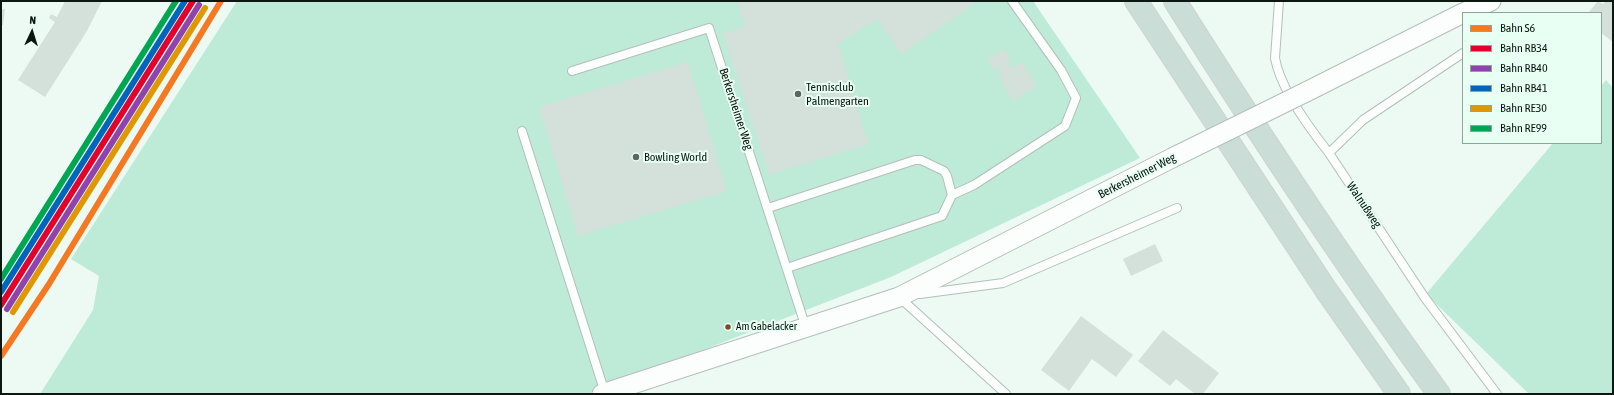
<!DOCTYPE html>
<html>
<head>
<meta charset="utf-8">
<style>
	body { margin:0 }
	#map { position:relative; width:1614px; height:395px; overflow:hidden; background:#edfaf4; font-family:"Asap Condensed",sans-serif }
	canvas { display:block }
	.frame { position:absolute; inset:0; border:2px solid #0d1712; pointer-events:none }
	.legend { position:absolute; left:1462px; top:12px; width:140px; height:132px; box-sizing:border-box; background:#e8fff4; border:1px solid #90a29a; margin:0; padding:5px 7px; list-style:none; font-size:12px; color:#0d1712 }
	.legend li { display:flex; align-items:center; gap:8px; height:20px }
	.legend b { width:20px; border:1px solid #90a29a }
	.north { position:absolute; left:12px; top:12px; width:40px; height:40px; -webkit-text-stroke:3px #e8fff4; paint-order:stroke; rotate:4deg; font-size:11px; font-weight:700; line-height:16px; text-align:center; color:#0d1712 }
	.north::after { content:''; display:block; margin:auto; width:14px; height:18px; background:#0d1712; clip-path:polygon(50% 0,100% 100%,50% 72%,0 100%) }
</style>
</head>
<body>
<div id="map">
<canvas width="1614" height="395"></canvas>
<div class="frame"></div>
<ul class="legend">
<li><b style="height:5px;background:#f57921"></b>Bahn S6</li>
<li><b style="height:5px;background:#e4002b"></b>Bahn RB34</li>
<li><b style="height:5px;background:#8e44ad"></b>Bahn RB40</li>
<li><b style="height:5px;background:#0065bd"></b>Bahn RB41</li>
<li><b style="height:5px;background:#e09802"></b>Bahn RE30</li>
<li><b style="height:5px;background:#00a651"></b>Bahn RE99</li>
</ul>
<div class="north">N</div>
</div>
<script>
const ctx = document.querySelector('canvas').getContext('2d');
ctx.lineJoin = 'round';
function paint(path, color) {
  ctx.fillStyle = color;
  ctx.fill(path, 'evenodd');
}
function trace(path, color, width, dash) {
  ctx.strokeStyle = color;
  ctx.lineWidth = width;
  ctx.lineCap = dash ? 'butt' : 'round';
  ctx.setLineDash(dash || []);
  ctx.stroke(path);
}
function drawText(font, color, halo, rows, align = 'center') {
  ctx.font = font + ' "Asap Condensed",sans-serif';
  ctx.lineWidth = 4;
  ctx.setLineDash([]);
  ctx.textBaseline = 'middle';
  ctx.strokeStyle = halo;
  ctx.fillStyle = color;
  for (const [text, x, y, turn = 0] of rows) {
    ctx.save();
    ctx.translate(x, y);
    ctx.rotate((+turn || 0) * Math.PI / 180);
    ctx.textAlign = isNaN(turn) ? turn : align;
    if (halo) ctx.strokeText(text, 0, 0);
    ctx.fillText(text, 0, 0);
    ctx.restore();
  }
}
paint(new Path2D(`
	M237,1H1033L1140,158L891,277L608,387L587,394H40L93,310L99,276L71,259Z
	M1606,80L1613,88V394H1529L1426,294L1553,143H1601V86Z`), '#bdebd7');
paint(new Path2D(`
	M65,1H102L87,31L45,97L18,80L55,22L49,18L51,14L57,17Z
	M737,1H979L901,54L877,19L838,44L868,144L769,175L723,33L745,27Z
	M1598,1L1603,4L1606,1H1613V42L1601,33V13H1588Z
	M1,9H5L3,25H1Z
	M1004,49L1011,61L1008,63L1011,68L1022,62L1037,86L1013,101L998,77L1002,74L999,69L994,71L987,59Z
	M688,62L727,191L578,236L539,107Z
	M1155,244L1163,261L1131,276L1123,259Z
	M1081,316L1133,355L1116,377L1092,359L1069,391L1041,370Z
	M1163,330L1219,373L1203,394H1195L1176,379L1170,386L1138,361Z`), '#d4e0da');
const service = new Path2D(`
	M1279,1L1275,58C1280,88 1310,129 1329,153
	M1463,53L1363,120L1329,153L1425,298L1497,394
	M572,71L709,28L806,328
	M522,131L605,393
	M952,195L974,185L1065,126L1076,98L1061,70L1012,1
	M768,208L915,160H921L944,171L947,176L952,195L942,216L787,268
	M920,294L1003,283L1177,208
	M899,297L1006,394`);
const tertiary = new Path2D(`
	M1463,13L1491,1
	M1306,92L1463,13
	M602,394L899,297L1172,158`);
const motorway = new Path2D(`
	M1136,1L1326,290L1399,394
	M1175,1C1259,134 1346,266 1439,394`);
trace(service, '#b3bfb9', 10);
trace(tertiary, '#b3bfb9', 21);
trace(motorway, '#cdd4d0', 24);
trace(service, '#fcfefd', 8);
trace(tertiary, '#fcfefd', 19);
trace(motorway, '#cbddd7', 22);
const tertiaryBridge = new Path2D(`
	M1172,158L1306,92`);
trace(tertiaryBridge, '#b3bfb9', 21, []);
trace(tertiaryBridge, '#fcfefd', 19);
trace(new Path2D(`
	M1,356L49,284L221,1`), '#f57921', 6);
trace(new Path2D(`
	M1,305L193,1`), '#e4002b', 6);
trace(new Path2D(`
	M7,309L199,5`), '#8e44ad', 6);
trace(new Path2D(`
	M1,292L185,1`), '#0065bd', 6);
trace(new Path2D(`
	M13,312L205,8`), '#e09802', 6);
trace(new Path2D(`
	M1,279L176,1`), '#00a651', 6);
for (const [x, y, r, color] of [
	[798,94,4,"#5b6661"],
	[636,157,4,"#5b6661"],
	[728,327,3.5,"#7a4b2a"]
]) {
  const dot = new Path2D();
  dot.arc(x, y, r, 0, 2 * Math.PI);
  ctx.fillStyle = color;
  ctx.fill(dot);
  trace(dot, '#e8fff4', 1.5);
}
drawText('11px', '#0d1712', '#e8fff4', [
	["Am Gabelacker",736,327]
], 'left');
drawText('12px', '#0d1712', '#e8fff4', [
	["Tennisclub",806,87],
	["Palmengarten",806,101],
	["Bowling World",644,157]
], 'left');
drawText('12px', '#0d1712', '#e8fff4', [
	["Berkersheimer Weg",736,109,72],
	["Berkersheimer Weg",1137,176,-27],
	["Walnußweg",1364,205,56]
]);
</script>
</body>
</html>
